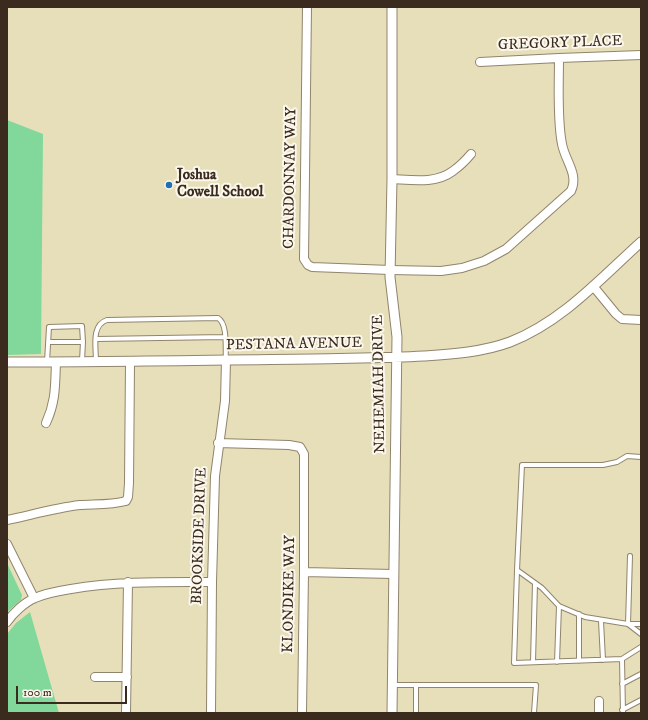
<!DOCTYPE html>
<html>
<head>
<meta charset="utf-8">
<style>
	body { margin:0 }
	#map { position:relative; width:648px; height:720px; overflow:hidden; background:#e7dfba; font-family:"IM FELL DW Pica",serif }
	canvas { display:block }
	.frame { position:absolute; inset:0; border:8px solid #3b2a1e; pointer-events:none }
	.scale { position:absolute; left:16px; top:686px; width:111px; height:18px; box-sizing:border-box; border:2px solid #3b2a1e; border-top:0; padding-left:5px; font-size:12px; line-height:14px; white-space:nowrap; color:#3b2a1e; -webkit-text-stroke:3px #fbf7ec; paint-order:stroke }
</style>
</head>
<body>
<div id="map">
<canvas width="648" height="720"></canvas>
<div class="frame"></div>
<div class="scale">100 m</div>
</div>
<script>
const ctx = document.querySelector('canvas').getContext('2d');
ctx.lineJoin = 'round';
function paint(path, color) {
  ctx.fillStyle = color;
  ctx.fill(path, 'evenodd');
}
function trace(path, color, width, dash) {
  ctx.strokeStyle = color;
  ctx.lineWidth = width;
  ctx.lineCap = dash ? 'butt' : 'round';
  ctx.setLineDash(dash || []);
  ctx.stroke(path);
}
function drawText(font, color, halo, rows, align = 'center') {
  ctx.font = font + ' "IM FELL DW Pica",serif';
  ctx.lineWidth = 4;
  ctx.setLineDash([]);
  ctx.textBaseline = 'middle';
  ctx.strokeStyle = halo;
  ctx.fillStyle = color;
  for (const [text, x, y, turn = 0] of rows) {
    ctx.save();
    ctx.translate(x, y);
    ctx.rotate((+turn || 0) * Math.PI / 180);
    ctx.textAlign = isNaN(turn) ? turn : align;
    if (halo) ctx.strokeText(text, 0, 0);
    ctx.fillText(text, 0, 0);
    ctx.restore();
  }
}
paint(new Path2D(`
	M7,120L43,134L41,354L7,355Z
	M7,563L22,595L21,600L7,612Z
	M30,612L59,713H7V634L16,623Z`), '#82d79a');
const service = new Path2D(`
	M96,339L225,337
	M49,342H83L82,361
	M96,361C96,347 91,325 107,320L218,318C228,324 225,348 226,359
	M47,362L49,327L82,326L83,342
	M517,570L522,465H603L617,462L627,456L641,457
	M601,621L603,660
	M628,624L641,634
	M629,624H641
	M622,659L641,647
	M579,661V614
	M533,662L535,583
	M557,662L559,606
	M622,684L641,674
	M393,685H536L534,713
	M416,685V713
	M622,710L641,700
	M623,713L622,659L514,663L517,570L542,588L559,606L585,617L628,624L630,556`);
const minor = new Path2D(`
	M307,7L304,259L308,265L312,267L390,270L441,271L462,268L484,261L506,249L571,191C579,174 565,161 562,144C557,119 559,84 559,58
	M480,62L559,58L641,55
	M392,179C412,180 436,184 453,171C460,166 466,160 471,154
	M593,286L616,314L622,319L641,320
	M46,423C56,401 55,386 56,362
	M218,443L289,445L300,447L304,454V572L302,713
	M7,520C31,515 55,508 80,505C95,504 111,505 126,501L128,497L129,483L130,362
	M7,544L34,598
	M304,572L393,574
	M7,622C13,613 25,602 35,598C46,593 59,591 71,589C117,581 164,582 212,582
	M95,677H127
	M126,713L128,582
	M211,713L212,582L215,476L225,401L226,360
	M599,713V701`);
const tertiary = new Path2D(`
	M392,7V179L390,277L397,337L392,713
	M7,362C109,362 211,360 313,359C350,358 387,358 424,356C453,354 483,352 510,342C562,322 601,278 641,242`);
trace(service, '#91846c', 6);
trace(minor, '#91846c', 10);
trace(tertiary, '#91846c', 11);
trace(service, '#fff', 4);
trace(minor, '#fff', 8);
trace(tertiary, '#fff', 9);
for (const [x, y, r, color] of [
	[169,185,4,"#1f6fb2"]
]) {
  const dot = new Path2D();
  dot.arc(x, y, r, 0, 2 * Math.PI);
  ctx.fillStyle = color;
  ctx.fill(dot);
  trace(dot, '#fbf7ec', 1.5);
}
drawText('15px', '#3b2a1e', '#fbf7ec', [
	["GREGORY PLACE",560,44,-2],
	["CHARDONNAY WAY",291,178,-89],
	["PESTANA AVENUE",294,345,-1],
	["NEHEMIAH DRIVE",380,384,-91],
	["BROOKSIDE DRIVE",200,536,-88],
	["KLONDIKE WAY",290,594,-89]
]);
drawText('bold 15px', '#3b2a1e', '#fbf7ec', [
	["Joshua",177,176],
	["Cowell School",177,193]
], 'left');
</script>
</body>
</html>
